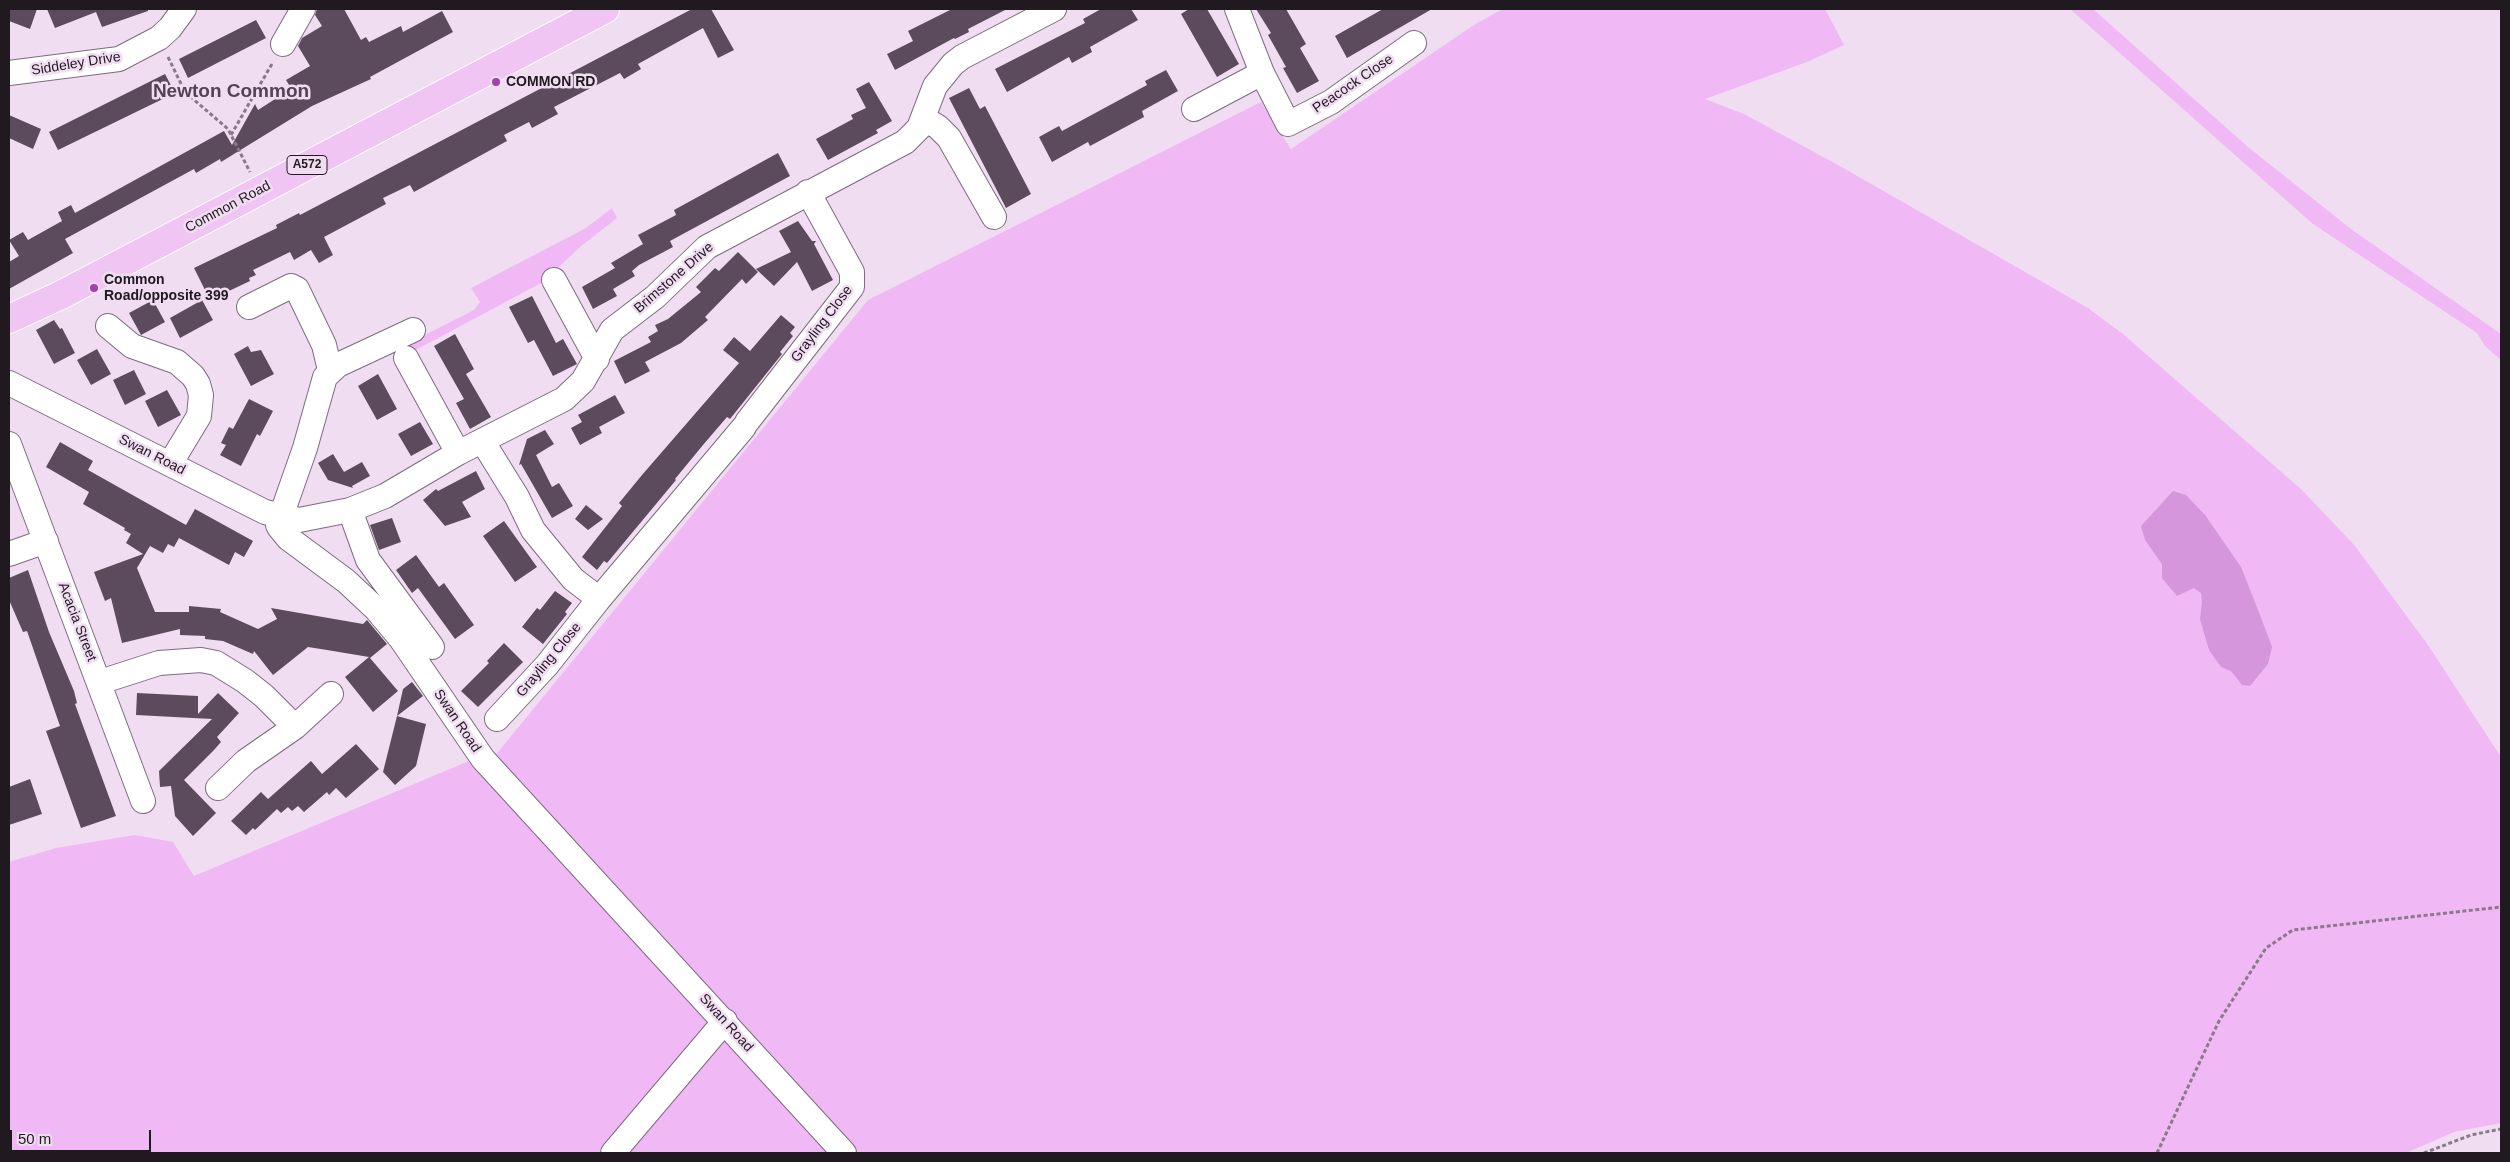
<!DOCTYPE html>
<style>
body{margin:0}
#map{position:relative;width:2510px;height:1162px;overflow:hidden;background:#f1ddf2;font-family:Helvetica,sans-serif}
canvas{display:block}
.frame{position:absolute;inset:0;border:10px solid #201920;pointer-events:none}
.scale{position:absolute;left:10px;top:1130px;width:141px;height:22px;box-sizing:border-box;border:2px solid #201920;border-top:0;padding-left:6px;font-size:15px;line-height:18px;white-space:nowrap;color:#201920;-webkit-text-stroke:4px #f1ddf2;paint-order:stroke}
</style>
<div id="map">
<canvas width="2510" height="1162"></canvas>
<div class="frame"></div>
<div class="scale">50 m</div>
</div>
<script>
const ctx = document.querySelector('canvas').getContext('2d');
ctx.lineJoin = 'round';
function fillPath(path, color) {
  ctx.fillStyle = color;
  ctx.fill(path, 'evenodd');
}
function shape(rows) {
  const path = new Path2D();
  for (const r of rows) {
    path.moveTo(r[0], r[1]);
    for (let i = 2; i < r.length; i += 2) path.lineTo(r[i], r[i + 1]);
  }
  return path;
}
function trace(path, color, width, dash) {
  ctx.strokeStyle = color;
  ctx.lineWidth = width;
  ctx.lineCap = dash ? 'butt' : 'round';
  ctx.setLineDash(dash || []);
  ctx.stroke(path);
}
function drawText(font, color, halo, rows, align = 'center') {
  ctx.font = font + ' Helvetica,sans-serif';
  ctx.lineWidth = 5;
  ctx.setLineDash([]);
  ctx.textBaseline = 'middle';
  ctx.strokeStyle = halo;
  ctx.fillStyle = color;
  for (const [text, x, y, turn = 0] of rows) {
    ctx.save();
    ctx.translate(x, y);
    ctx.rotate((+turn || 0) * Math.PI / 180);
    ctx.textAlign = isNaN(turn) ? turn : align;
    if (halo) ctx.strokeText(text, 0, 0);
    ctx.fillText(text, 0, 0);
    ctx.restore();
  }
}
fillPath(shape([
 [1503,9,1825,9,1844,45,1807,62,1705,99,1744,114,1838,165,2088,308,2123,334,2302,490,2355,546,2428,645,2501,757,2501,1123,2454,1132,2406,1153,859,1153,716,995,494,757,868,300,1261,102,1291,149,1477,23],
 [2070,9,2093,9,2248,147,2351,229,2501,334,2501,360,2485,346,2477,333,2313,224],
 [612,208,617,218,580,247,543,282,410,353,405,345,474,310,480,302,471,288,586,228],
 [469,761,706,1014,709,1022,605,1153,9,1153,9,862,56,848,135,835,173,842,194,876],
 [727,1040,827,1153,619,1153,717,1041]
]), '#f0b8f4');
fillPath(shape([
 [2173,491,2186,495,2205,515,2241,567,2260,615,2272,647,2268,664,2250,686,2242,685,2231,671,2221,667,2209,650,2200,619,2202,602,2201,593,2194,588,2177,596,2162,578,2162,564,2145,540,2141,526]
]), '#d696db');
fillPath(shape([
 [9,9,37,9,30,29,9,21],
 [47,9,148,9,148,11,102,27,96,12,55,28],
 [317,9,344,9,361,40,366,37,369,42,401,26,403,32,442,11,453,32,370,77,371,79,312,106,221,162,220,159,196,173,194,169,65,239,73,253,9,289,9,262,19,256,9,240,23,232,28,240,62,221,58,212,71,205,75,213,224,131,232,145,255,104,258,110,286,92,291,88,286,80,310,66,298,46,302,38,322,26,315,15],
 [692,9,711,9,734,50,718,58,703,28,638,64,641,69,624,79,620,73,583,92,554,107,558,114,532,128,529,122,504,135,507,141,414,192,410,185,383,198,386,204,324,237,333,255,319,263,311,250,294,260,290,252,253,270,256,275,249,278,250,281,210,300,194,268,277,228,276,225,299,213,300,215],
 [952,9,1007,9,968,29,969,32,955,39,954,38,895,70,887,54,913,41,908,31],
 [1101,9,1131,9,1138,20,1090,47,1092,52,1072,63,1069,57,1007,92,995,69,1085,23,1083,19],
 [1189,9,1207,9,1239,64,1217,77,1181,14],
 [1256,9,1286,9,1306,44,1300,48,1319,81,1297,93,1283,68,1286,67,1268,35,1271,33],
 [1383,9,1432,9,1347,58,1335,36],
 [256,20,266,38,188,78,179,59],
 [1166,70,1178,91,1142,111,1144,117,1090,146,1088,142,1052,162,1039,137,1059,126,1062,131,1147,85,1145,81],
 [165,74,175,93,58,150,49,132],
 [869,82,892,121,876,130,878,133,828,160,816,139,853,119,851,115,866,108,856,89],
 [969,88,980,109,985,106,1031,194,1006,208,949,98],
 [9,115,41,129,33,149,9,138],
 [778,153,790,176,670,241,673,247,639,265,632,271,635,276,613,289,617,296,593,309,582,287,615,268,611,263,643,244,638,235,676,215,674,210],
 [798,221,812,241,816,241,814,244,833,280,812,291,797,262,774,286,756,269,791,252,779,231],
 [738,252,758,272,746,284,742,279,705,317,708,320,681,343,645,362,650,371,625,384,614,361,651,342,648,337,658,331,655,325,668,319,701,292,696,287,715,268,719,271],
 [532,296,556,343,563,339,577,364,553,376,534,340,528,343,509,307],
 [153,300,165,322,141,335,129,313],
 [202,300,213,320,180,338,170,318],
 [781,315,795,327,790,333,793,336,780,352,782,354,730,419,727,417,703,445,675,479,676,480,607,563,604,561,597,570,582,557,622,506,619,503,642,475,739,363,723,350,734,337,750,351],
 [54,320,60,329,62,328,75,353,54,364,36,330],
 [455,334,474,369,466,374,491,417,470,429,456,403,464,399,434,346],
 [248,346,251,352,261,350,274,374,251,386,234,354],
 [97,349,111,374,91,385,77,360],
 [134,370,146,394,125,405,113,380],
 [378,374,397,409,377,420,358,386],
 [167,390,181,415,158,427,145,401],
 [615,395,625,413,599,427,602,433,580,445,571,428,582,422,578,415],
 [249,399,273,411,260,436,257,434,241,466,220,455,226,445,221,443,229,427,233,429],
 [420,422,433,444,411,456,398,434],
 [545,430,554,444,536,455,552,487,559,483,573,506,552,518,521,464,519,465,527,439],
 [60,442,93,461,88,470,186,525,195,509,253,541,244,557,235,552,229,565,179,538,174,547,168,544,163,553,150,546,137,568,155,612,189,612,189,606,221,609,220,612,258,629,277,619,271,608,363,624,367,620,387,644,370,658,398,691,373,712,345,677,369,657,327,650,308,647,273,675,254,651,253,654,223,641,205,639,205,636,180,635,180,629,122,643,111,598,105,601,94,572,143,554,126,543,131,534,124,530,125,528,83,504,89,492,46,467],
 [333,454,344,472,362,462,370,476,352,486,353,488,328,480,318,463],
 [476,471,485,489,462,502,471,517,445,526,423,500,436,489,438,491],
 [586,505,603,519,588,530,575,519],
 [392,518,401,542,379,550,370,525],
 [504,521,537,567,515,582,483,536],
 [416,555,439,587,444,583,474,625,455,639,418,588,412,593,396,570],
 [28,570,49,632,74,691,77,703,75,704,116,816,81,828,46,731,60,726,27,631,23,632,9,600,9,578],
 [555,591,572,603,565,612,567,614,543,644,522,627,537,608,540,610],
 [504,643,523,662,478,707,461,691,489,663,487,661],
 [412,682,423,696,397,716,403,689],
 [137,693,198,696,198,714,218,693,239,713,217,737,221,742,214,750,184,780,216,813,193,836,175,816,171,786,160,787,159,771,212,719,136,715],
 [397,716,426,724,416,766,395,785,383,772],
 [356,744,379,769,346,798,336,788,329,795,327,792,304,812,298,806,292,811,288,807,281,813,277,809,255,830,253,828,246,835,231,821,261,792,268,799,311,761,322,774],
 [30,779,42,814,9,825,9,787]
]), '#5b4b5c');
const minor = shape([
 [1237,9,1262,73,1288,124,1331,102,1414,43],
 [283,44,303,9],
 [9,73,119,59,159,38,170,28,184,9],
 [1194,109,1262,73],
 [923,118,938,127,949,138,994,217],
 [554,280,597,359],
 [249,307,291,286,297,289,324,345,330,370],
 [108,326,132,346,177,362,193,376,198,384,201,395,199,416,170,464],
 [413,330,338,365,325,377,305,448,278,525,279,527,288,538,346,581,376,609,401,639,483,759,844,1153],
 [406,358,458,453],
 [9,383,265,512,299,520,350,510,385,496,458,453,564,399,583,381,612,330,655,297,707,247,905,142,919,128,935,86,953,64,962,57,1054,9],
 [747,422,852,287,852,272,808,192],
 [483,442,517,497,533,530,573,579,599,599],
 [9,444,143,801],
 [350,510,368,560,432,647],
 [9,554,46,541],
 [100,682,159,663,201,660,216,663,245,681,264,696,295,727],
 [497,719,547,665,599,599,744,427],
 [218,788,246,761,295,727,331,694],
 [613,1153,725,1021]
]);
const major = shape([
 [9,319,61,295,605,9]
]);
trace(minor, '#7d6c7f', 26);
trace(major, '#fff', 30);
trace(shape([
 [168,57,185,92,228,129,250,172],
 [231,135,273,62],
 [2157,1153,2219,1021,2266,948,2293,930,2501,907],
 [2424,1153,2471,1135,2501,1129]
]), '#887a88', 3, [4, 2.5]);
trace(minor, '#fff', 24);
trace(major, '#f0c5f4', 28);
for (const [x, y, r, color] of [
 [496,82,5,"#a242ab"],
 [94,288,5,"#a242ab"]
]) {
  const dot = new Path2D();
  dot.arc(x, y, r, 0, 2 * Math.PI);
  ctx.fillStyle = color;
  ctx.fill(dot);
  trace(dot, '#f1ddf2', 2);
}
for (const [x, y, w] of [
 [307,165,40]
]) {
  const box = new Path2D();
  box.roundRect(x - w / 2, y - 9.5, w, 19, 4);
  ctx.fillStyle = '#f1ddf2';
  ctx.fill(box);
  trace(box, '#201920', 1);
}
drawText('bold 12px', '#201920', null, [
 ["A572",307,165]
]);
drawText('14px', '#201920', '#f1ddf2', [
 ["Siddeley Drive",76,64,-9],
 ["Peacock Close",1353,84,-34],
 ["Common Road",228,207,-28],
 ["Brimstone Drive",674,278,-41],
 ["Grayling Close",822,324,-53],
 ["Swan Road",152,455,27],
 ["Acacia Street",77,622,69],
 ["Grayling Close",549,660,-50],
 ["Swan Road",457,721,56],
 ["Swan Road",726,1023,48]
]);
drawText('bold 14px', '#201920', '#f1ddf2', [
 ["COMMON RD",506,82],
 ["Common",104,280],
 ["Road/opposite 399",104,296]
], 'left');
drawText('bold 19px', '#534354', '#f1ddf2', [
 ["Newton Common",231,92]
]);
</script>
